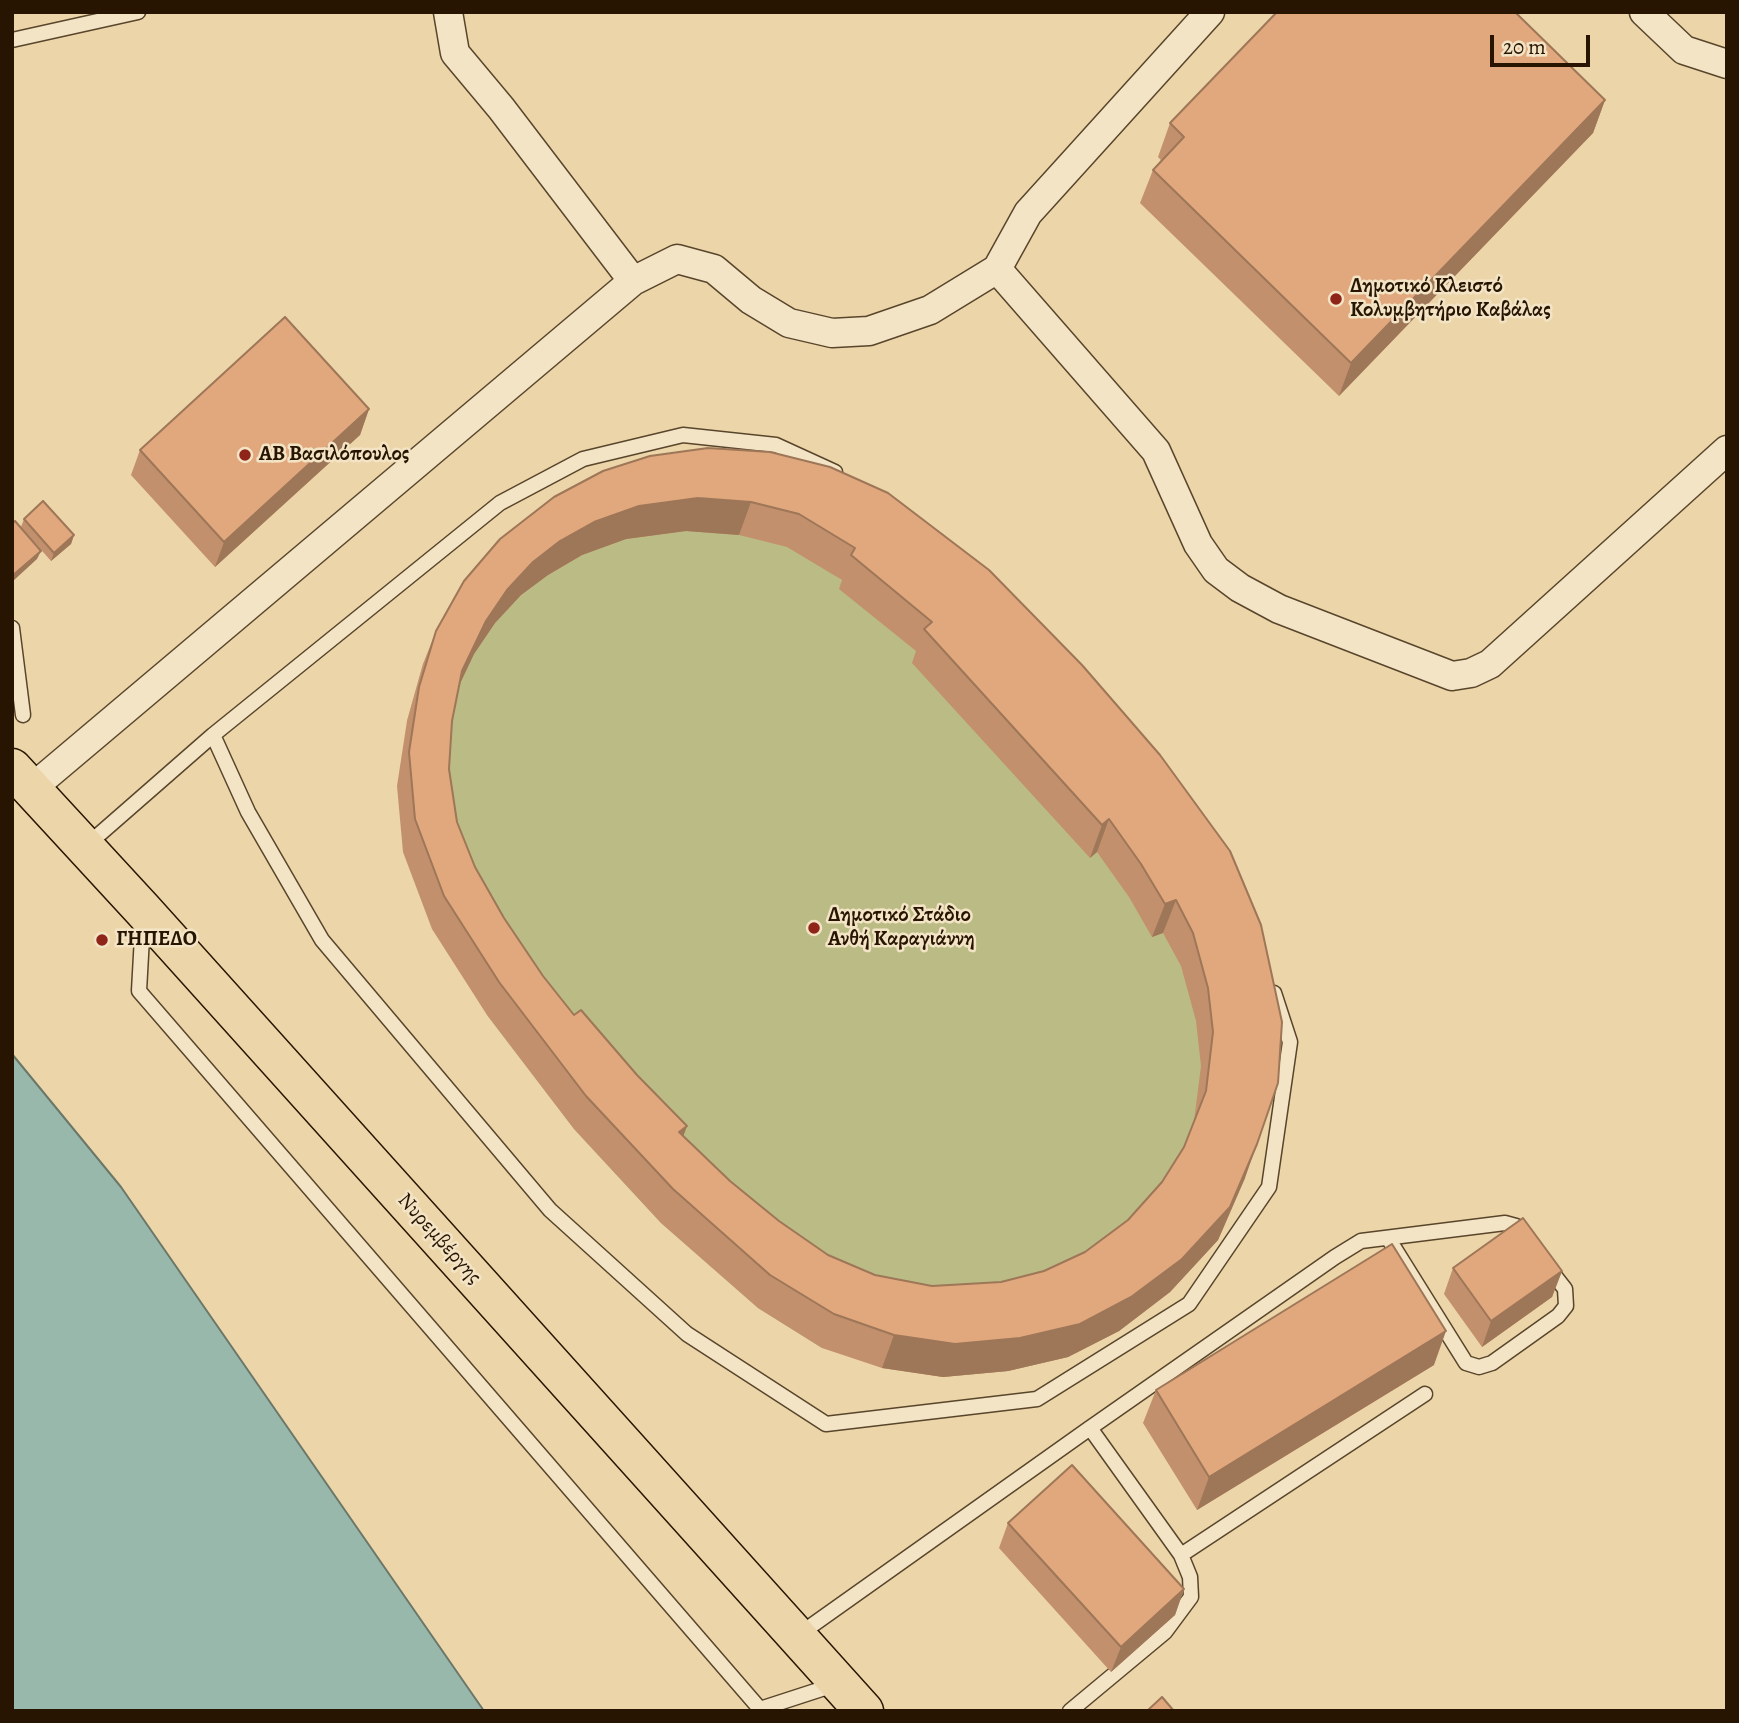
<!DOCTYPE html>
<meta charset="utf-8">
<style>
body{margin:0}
#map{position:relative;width:1739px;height:1723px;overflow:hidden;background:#ecd5a8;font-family:Alegreya,serif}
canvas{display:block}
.frame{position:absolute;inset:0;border:14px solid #271501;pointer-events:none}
.scale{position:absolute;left:1490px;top:35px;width:100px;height:32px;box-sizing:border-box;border:4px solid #271501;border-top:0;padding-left:9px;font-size:21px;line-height:24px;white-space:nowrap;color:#271501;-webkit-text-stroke:5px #f3e4c6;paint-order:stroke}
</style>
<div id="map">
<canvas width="1739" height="1723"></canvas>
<div class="frame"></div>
<div class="scale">20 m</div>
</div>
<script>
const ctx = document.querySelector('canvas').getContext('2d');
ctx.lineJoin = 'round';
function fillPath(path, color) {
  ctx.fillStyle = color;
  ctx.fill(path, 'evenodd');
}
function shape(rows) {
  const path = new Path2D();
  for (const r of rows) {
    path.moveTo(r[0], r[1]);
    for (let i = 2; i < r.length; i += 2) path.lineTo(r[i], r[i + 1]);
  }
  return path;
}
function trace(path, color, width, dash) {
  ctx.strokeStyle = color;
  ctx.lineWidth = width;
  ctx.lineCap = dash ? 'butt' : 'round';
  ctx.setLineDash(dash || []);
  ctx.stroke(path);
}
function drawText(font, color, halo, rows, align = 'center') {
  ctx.font = font + ' Alegreya,serif';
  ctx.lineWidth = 5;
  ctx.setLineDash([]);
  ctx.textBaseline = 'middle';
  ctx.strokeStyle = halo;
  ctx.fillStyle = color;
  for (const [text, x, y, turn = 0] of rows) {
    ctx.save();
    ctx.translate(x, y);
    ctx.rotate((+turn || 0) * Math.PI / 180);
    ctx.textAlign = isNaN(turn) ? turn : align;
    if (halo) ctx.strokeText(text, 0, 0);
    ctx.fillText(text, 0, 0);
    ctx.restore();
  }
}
fillPath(shape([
 [696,481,1148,788,1245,1178,1218,1240,1170,1292,1119,1331,1068,1357,1008,1371,943,1377,822,1348,758,1308,661,1223,574,1129,487,1015,407,721,423,664,452,614]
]), '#bbbc85');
const water = shape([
 [12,1054,121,1187,484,1711,12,1711,12,1054]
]);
fillPath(water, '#99b8ac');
trace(water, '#6b7768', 2);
const lane = shape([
 [12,40,138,12],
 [12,628,23,715],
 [213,735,248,812,322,940,550,1210,687,1334,826,1424,1037,1399,1189,1304,1269,1187,1290,1042,1274,993],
 [86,846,213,735,500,503,583,459,683,435,776,445,835,472],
 [143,919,139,991,760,1709,837,1684],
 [1388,1238,1466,1363,1479,1367,1492,1363,1558,1316,1566,1306,1565,1289,1547,1266],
 [1090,1428,1335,1257,1361,1241,1505,1223,1516,1226,1524,1236],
 [1181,1555,1425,1394],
 [797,1636,1090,1428,1181,1555,1190,1577,1191,1597,1165,1632,1070,1711]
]);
const street = shape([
 [448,12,455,53,501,108,633,281],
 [1210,12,1028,213,997,269,1156,451,1198,544,1216,570,1240,588,1279,609,1452,676,1471,673,1490,664,1727,450],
 [1644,12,1684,50,1727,64],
 [31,789,633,281,677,259,714,269,751,300,789,323,832,333,869,331,930,310,997,269]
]);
const primary = shape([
 [12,768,143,910,864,1711]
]);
trace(lane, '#58452b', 17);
trace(street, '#58452b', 31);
trace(primary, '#271501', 41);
trace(lane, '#f3e4c6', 14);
trace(street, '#f3e4c6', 28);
trace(primary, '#ecd5a8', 38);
fillPath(shape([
 [1605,100,1593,133,1339,396,1140,203,1153,170,1161,160,1158,157,1170,123],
 [369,409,360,435,215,567,131,475,140,450],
 [770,452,1230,851,1245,1178,1218,1240,1170,1292,1119,1331,1068,1357,1008,1371,943,1377,882,1368,822,1348,758,1308,661,1223,574,1129,487,1015,432,929,403,852,397,786,407,721,423,664,436,631],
 [686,531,739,535,787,547,842,580,839,589,916,651,912,663,1090,858,1097,852,1129,897,1152,937,1163,933,1181,966,1196,1021,1201,1066,1194,1121,1184,1147,1162,1182,1128,1220,1085,1252,1044,1271,1001,1282,932,1286,875,1275,828,1255,779,1221,730,1181,683,1136,687,1126,637,1075,574,1015,543,976,504,918,475,867,457,822,449,769,452,721,459,685,474,654,495,623,521,595,548,575,582,555,626,539],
 [24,519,74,535,71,544,51,561,21,527],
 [1453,1268,1562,1271,1552,1297,1482,1347,1444,1294],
 [1434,1365,1197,1510,1143,1423,1156,1390],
 [1008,1523,1184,1589,1175,1615,1111,1672,999,1548]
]), '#c2906c');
fillPath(shape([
 [1605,100,1593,133,1339,396,1351,363],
 [369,409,360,435,215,567,224,542],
 [698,498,751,502,739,535,686,531,626,539,582,555,548,575,521,595,495,623,474,654,450,705,462,671,486,621,507,590,533,562,560,541,594,522,639,506],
 [74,535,71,544,51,561,54,553],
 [41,551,37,559,12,582,12,576],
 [1109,819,1097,852,1090,858,1102,825],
 [1176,900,1163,933,1152,937,1165,904],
 [687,1126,675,1159,679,1132],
 [1257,1144,1245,1178,1218,1240,1170,1292,1119,1331,1068,1357,1008,1371,943,1377,882,1368,894,1335,955,1344],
 [1562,1271,1552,1297,1482,1347,1491,1321],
 [1446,1331,1434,1365,1197,1510,1209,1477],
 [1184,1589,1175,1615,1111,1672,1121,1647]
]), '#9e7658');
const building = shape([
 [1277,12,1515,12,1605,100,1351,363,1153,170,1184,137,1170,123,1277,12],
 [285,317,369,409,224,542,140,450,285,317],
 [708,448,770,452,830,467,888,493,989,570,1082,665,1160,755,1230,851,1261,925,1282,1022,1278,1083,1257,1144,1230,1207,1182,1259,1131,1297,1080,1324,1020,1338,955,1344,894,1335,834,1314,770,1275,673,1189,586,1096,499,982,444,896,415,819,409,752,419,687,436,631,464,581,500,539,554,497,603,471,650,456,708,448],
 [698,498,751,502,799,514,855,548,851,555,932,622,924,629,1102,825,1109,819,1141,864,1165,904,1176,900,1193,933,1208,988,1213,1032,1206,1091,1184,1147,1162,1182,1128,1220,1085,1252,1044,1271,1001,1282,932,1286,875,1275,828,1255,779,1221,730,1181,679,1132,687,1126,637,1075,581,1010,574,1015,543,976,504,918,475,867,457,822,449,769,452,721,462,671,486,621,507,590,533,562,560,541,594,522,639,506,698,498],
 [43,501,74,535,54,553,24,519,43,501],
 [15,521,41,551,12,576,12,523,15,521],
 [1523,1218,1562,1271,1491,1321,1453,1268,1523,1218],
 [1392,1244,1446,1331,1209,1477,1156,1390,1392,1244],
 [1072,1465,1184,1589,1121,1647,1008,1523,1072,1465],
 [1162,1697,1174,1711,1147,1711,1162,1697]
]);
fillPath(building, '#e1a87d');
trace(building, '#9e7658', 2);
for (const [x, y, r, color] of [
 [1336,299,7,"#8f2418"],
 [245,455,7,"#8f2418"],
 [814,928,7,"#8f2418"],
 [102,940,7,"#8f2418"]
]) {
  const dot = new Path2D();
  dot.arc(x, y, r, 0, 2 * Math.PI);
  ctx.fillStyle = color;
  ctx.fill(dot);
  trace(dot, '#f3e4c6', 2.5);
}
drawText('bold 21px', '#271501', '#f3e4c6', [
 ["Δημοτικό Κλειστό",1350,287],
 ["Κολυμβητήριο Καβάλας",1350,311],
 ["ΑΒ Βασιλόπουλος",259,455],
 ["Δημοτικό Στάδιο",828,916],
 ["Ανθή Καραγιάννη",828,940],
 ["ΓΗΠΕΔΟ",116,940]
], 'left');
drawText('21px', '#271501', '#f3e4c6', [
 ["Νυρεμβέργης",439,1239,48]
]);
</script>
